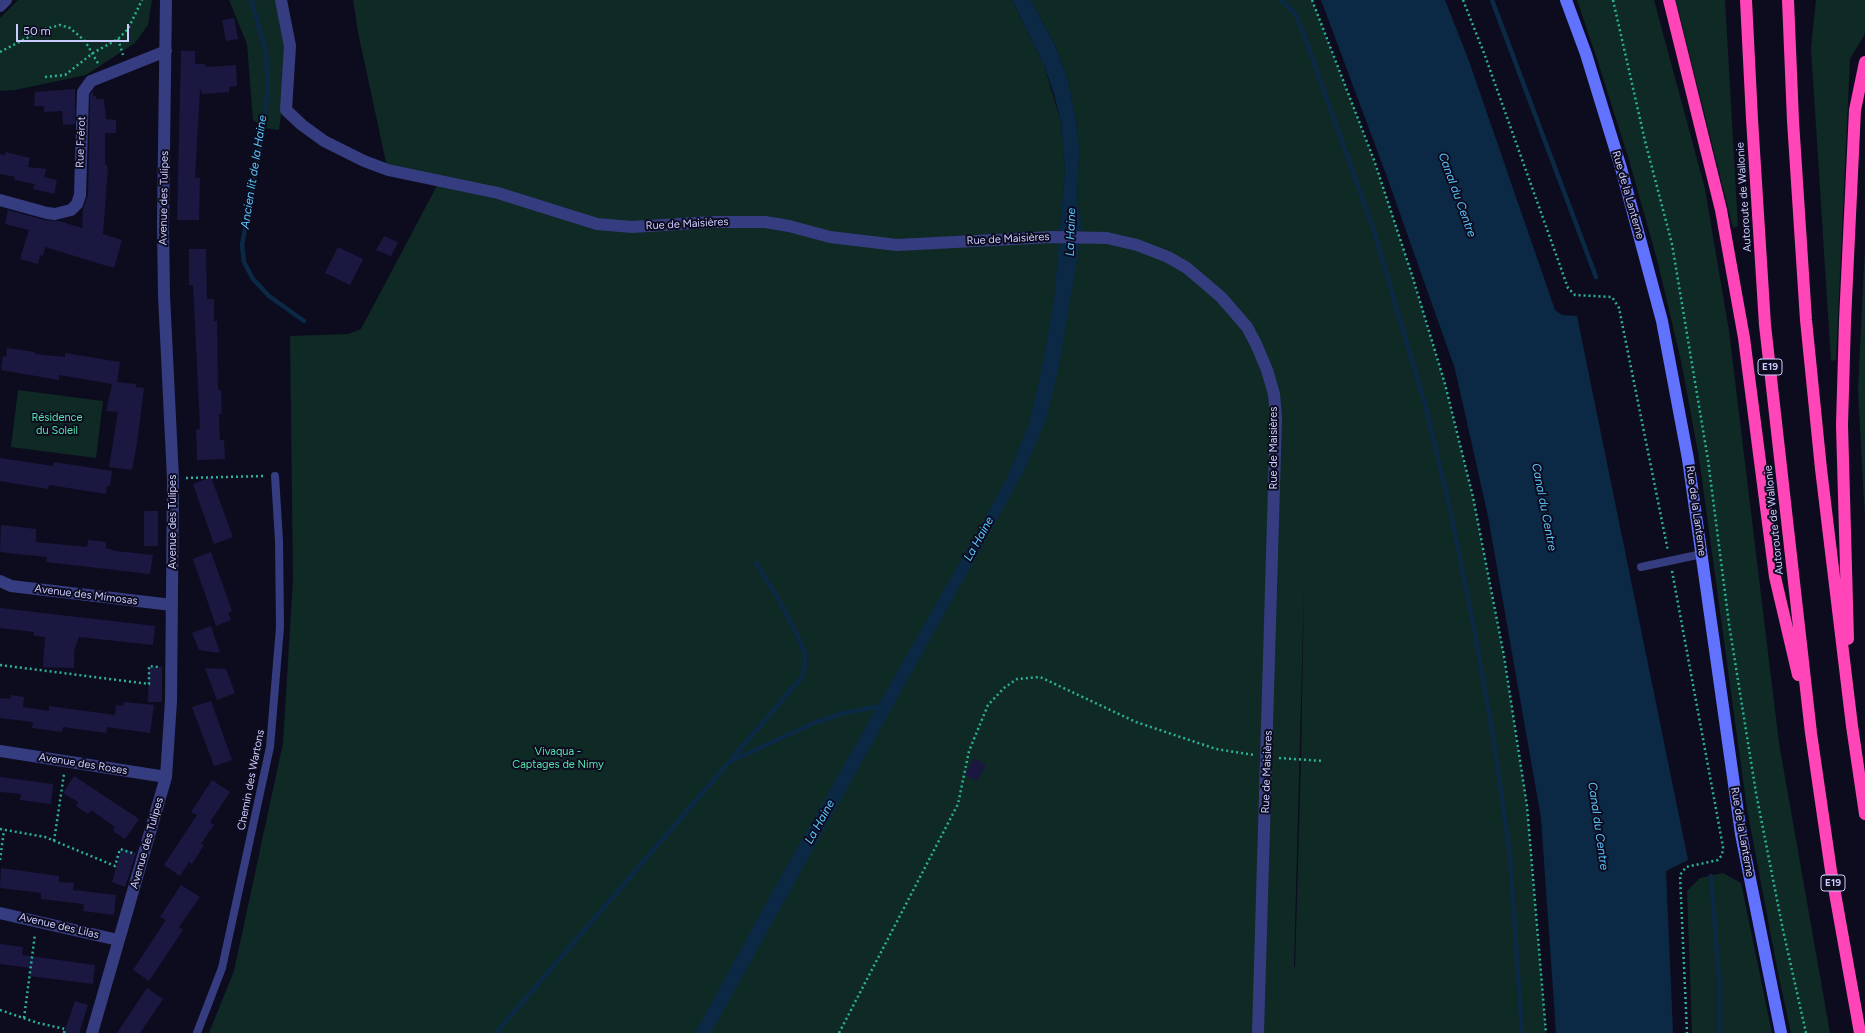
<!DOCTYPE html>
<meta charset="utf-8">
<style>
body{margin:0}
#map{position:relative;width:1865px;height:1033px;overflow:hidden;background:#0d0c1f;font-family:Figtree,sans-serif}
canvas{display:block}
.scale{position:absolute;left:16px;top:24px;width:113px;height:18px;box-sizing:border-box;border:2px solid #cacbff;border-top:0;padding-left:5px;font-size:12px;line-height:14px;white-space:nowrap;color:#cacbff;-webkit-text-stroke:3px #0d0c1f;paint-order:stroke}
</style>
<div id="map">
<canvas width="1865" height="1033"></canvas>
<div class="scale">50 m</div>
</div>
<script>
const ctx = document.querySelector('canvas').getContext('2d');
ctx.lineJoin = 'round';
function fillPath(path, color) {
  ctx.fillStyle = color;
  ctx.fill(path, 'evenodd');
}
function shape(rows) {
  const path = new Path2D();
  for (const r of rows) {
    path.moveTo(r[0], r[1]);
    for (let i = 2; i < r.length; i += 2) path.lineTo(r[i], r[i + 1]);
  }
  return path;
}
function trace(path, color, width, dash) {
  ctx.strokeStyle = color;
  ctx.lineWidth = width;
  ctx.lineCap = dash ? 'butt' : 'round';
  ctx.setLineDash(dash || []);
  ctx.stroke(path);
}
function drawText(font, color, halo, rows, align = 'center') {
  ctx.font = font + ' Figtree,sans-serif';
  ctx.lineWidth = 4;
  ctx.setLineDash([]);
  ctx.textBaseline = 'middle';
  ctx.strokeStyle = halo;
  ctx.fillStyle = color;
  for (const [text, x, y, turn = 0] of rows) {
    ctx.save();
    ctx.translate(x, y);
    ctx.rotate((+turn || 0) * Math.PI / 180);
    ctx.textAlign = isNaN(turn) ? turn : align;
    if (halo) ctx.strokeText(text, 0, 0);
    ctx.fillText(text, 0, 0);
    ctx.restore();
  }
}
fillPath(shape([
 [18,0,152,0,148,25,135,43,86,75,15,90,0,91,0,18],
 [229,0,281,0,290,46,279,130,265,128,253,120,247,44],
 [353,0,1012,0,1044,65,1061,122,1065,170,1060,236,1081,217,1077,203,1079,148,1076,120,1068,80,1055,45,1031,0,1312,0,1374,160,1412,275,1445,384,1473,497,1504,656,1527,806,1546,1033,209,1033,234,971,283,743,293,580,290,336,348,334,361,329,440,180,387,167,358,32],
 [1304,588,1301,760,1295,967,1294,967],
 [1577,0,1654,0,1705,189,1729,331,1779,743,1830,1033,1791,1033,1778,973,1747,809,1699,458,1681,361,1658,263,1629,160,1597,59],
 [1676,0,1725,0,1738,226,1733,228],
 [1816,0,1865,0,1865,34,1850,59,1836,360,1831,361,1811,48],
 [1865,246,1865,519,1858,390],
 [18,390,103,401,96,458,11,447],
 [1723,873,1741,883,1772,1033,1692,1033,1687,891,1700,878]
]), '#0f2925');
fillPath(shape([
 [1012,0,1031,0,1055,45,1068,80,1076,120,1079,148,1077,203,1081,217,1081,237,1058,371,1046,420,1025,469,711,1033,695,1033,771,894,1005,482,1029,425,1042,367,1054,301,1065,170,1061,122,1054,94,1044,65],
 [1321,0,1445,0,1469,61,1555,310,1562,315,1577,316,1688,860,1666,871,1673,1033,1556,1033,1541,818,1488,516,1455,369,1386,174]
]), '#0b2944');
trace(shape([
 [251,0,266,52,268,86,263,133,242,245,244,262,253,279,269,296,304,321],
 [1281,0,1295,13,1304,35,1374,231,1426,408,1448,500,1472,617,1494,742,1510,857,1522,1033],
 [1492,0,1596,277],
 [731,761,814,723,844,713,883,706],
 [1711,876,1719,979,1719,1033],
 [496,1033,802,677,805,666,805,654,797,635,778,598,756,563]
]), '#0b2944', 4.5);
fillPath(shape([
 [234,18,238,39,226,41,222,20],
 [181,51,195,51,195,64,204,64,207,67,236,65,237,86,229,87,229,92,202,94,200,89,195,178,200,178,199,220,177,220],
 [75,89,75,124,63,125,62,111,44,112,44,106,34,106,35,92],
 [93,91,93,96,96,96,96,99,104,99,106,119,116,120,116,133,105,133,105,164,108,167,103,234,122,240,114,268,45,247,43,256,40,255,38,264,20,259,29,230,5,224,8,210,45,220,59,221,82,228,83,209,88,195,90,95],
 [6,152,30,158,28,167,46,169,44,177,57,180,54,194,33,189,35,184,14,180,15,177,0,174,0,154,5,155],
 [384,236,398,242,391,256,376,250],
 [338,247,363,259,350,285,325,273],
 [189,249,206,249,207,299,214,299,214,321,217,321,218,390,221,390,222,414,219,414,220,440,224,440,225,459,197,460,196,430,200,429,193,285,189,285],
 [7,348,35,352,35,354,65,357,65,353,120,362,117,382,136,384,136,387,144,388,137,443,132,470,109,467,118,412,106,411,112,384,59,375,59,380,1,370,3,356,6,357],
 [0,458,53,466,54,462,112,471,110,486,107,486,106,494,49,485,48,489,0,481],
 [211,477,233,537,214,544,193,484],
 [144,511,158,511,158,546,144,546],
 [1,525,36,529,36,542,87,547,88,540,106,542,106,548,116,551,153,555,150,574,46,562,47,557,0,552],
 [211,552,232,611,228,613,231,620,216,626,193,559],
 [0,608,155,626,153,645,79,637,74,651,74,668,43,667,45,637,34,636,34,632,0,628],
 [211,626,220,653,199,650,192,633],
 [149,667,162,667,162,702,148,702],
 [205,668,226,669,235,693,217,700],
 [11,695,24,697,23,707,49,711,49,706,115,715,116,705,123,706,124,702,154,705,150,733,107,727,106,733,63,727,62,732,32,728,33,722,0,718,0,698,10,699],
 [211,701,232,760,214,766,192,707],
 [974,758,986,765,977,781,965,775],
 [74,776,139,819,125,839,113,831,115,827,91,810,88,814,76,806,78,802,63,793],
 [0,777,53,784,51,804,20,800,21,794,0,792],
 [212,780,230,792,210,822,214,825,201,844,204,845,192,864,189,862,180,876,164,865,197,815,191,812],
 [122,848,136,853,125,887,112,882],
 [1,868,59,876,59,882,74,883,73,890,116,895,114,915,83,911,84,904,41,899,41,893,0,888],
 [181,885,200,897,179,927,183,930,149,981,133,970,166,920,160,917],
 [0,944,23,947,22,955,95,965,93,984,30,976,31,968,0,964],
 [147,988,163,999,140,1033,117,1033],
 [75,1001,88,1005,79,1033,64,1033]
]), '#1a1741');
trace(shape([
 [1312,0,1374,160,1412,275,1445,384,1473,497,1504,656,1527,806,1546,1033],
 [1463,0,1484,53,1568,288,1575,295,1612,297,1619,308,1668,551],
 [1613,0,1645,141,1672,244,1708,460,1729,624,1756,793,1783,930,1806,1033],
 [118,39,123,55],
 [0,52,42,30,60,25,70,28,85,41,99,65],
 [45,77,65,75,93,53,118,39,128,29,142,0],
 [186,478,265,476],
 [1672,571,1723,847,1722,855,1718,860,1686,867,1680,875,1687,1033],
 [0,665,149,684,149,666,159,667],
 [1279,758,1323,761],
 [0,829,45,837,115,866,120,849,132,853],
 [54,841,64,774],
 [0,860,4,830],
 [0,1010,38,1023,65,1029,64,1033],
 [24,1018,35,934],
 [839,1033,958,804,969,751,988,705,1004,688,1017,679,1040,677,1136,722,1216,749,1254,755]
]), '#2ab398', 2.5, [2, 3]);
trace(shape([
 [1641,567,1702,554],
 [197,1033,222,968,270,747,280,627,279,541,275,476]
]), '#353d80', 8);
trace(shape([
 [281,0,290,46,286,110,302,125,324,141,364,161,388,170,498,193,597,224,632,227,711,222,765,222,789,226,830,237,897,245,1052,237,1107,238,1137,245,1168,257,1187,268,1221,297,1247,327,1256,344,1267,370,1274,394,1276,418,1258,1033],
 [0,6,6,0],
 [0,200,47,213,55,214,71,210,77,204,80,195,83,92,91,81,166,51],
 [0,581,11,586,172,605],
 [0,751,166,777],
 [0,913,118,940],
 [92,1033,166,777,171,701,173,479,164,295,163,224,166,0]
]), '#353d80', 12);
trace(shape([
 [1566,0,1586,54,1621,168,1662,321,1688,459,1741,834,1781,1033]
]), '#6172ff', 12);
trace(shape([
 [1669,0,1721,210,1744,338,1775,577,1798,675],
 [1746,0,1752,119,1765,325,1811,733,1831,871,1860,1033],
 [1788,0,1793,121,1806,320,1821,469,1852,726,1865,814],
 [1848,639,1842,425,1845,321,1855,110,1865,62]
]), '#ff45b7', 12);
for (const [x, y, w] of [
 [1770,367,24],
 [1833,883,24]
]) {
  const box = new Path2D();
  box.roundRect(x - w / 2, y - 8, w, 16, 3);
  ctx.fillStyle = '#0d0c1f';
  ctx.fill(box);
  trace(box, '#cacbff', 1);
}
drawText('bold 10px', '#cacbff', null, [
 ["E19",1770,367],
 ["E19",1833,883]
]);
drawText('11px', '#cacbff', '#0d0c1f', [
 ["Rue Frérot",81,142,-88],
 ["Rue de la Lanterne",1628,195,74],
 ["Autoroute de Wallonie",1744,197,-94],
 ["Avenue des Tulipes",164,198,-89],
 ["Rue de Maisières",687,224,-3],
 ["Rue de Maisières",1008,239,-3],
 ["Rue de Maisières",1274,448,-90],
 ["Rue de la Lanterne",1696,511,82],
 ["Autoroute de Wallonie",1774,520,-96],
 ["Avenue des Tulipes",173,522,-90],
 ["Avenue des Mimosas",86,595,7],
 ["Avenue des Roses",83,764,9],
 ["Rue de Maisières",1267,772,-88],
 ["Chemin des Wartons",251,780,-79],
 ["Rue de la Lanterne",1742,832,80],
 ["Avenue des Tulipes",147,843,-74],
 ["Avenue des Lilas",59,926,13]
]);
drawText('11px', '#54e1ab', '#0d0c1f', [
 ["Résidence",57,418],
 ["du Soleil",57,431],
 ["Vivaqua -",558,752],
 ["Captages de Nimy",558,765]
]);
drawText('italic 12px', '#58c8ff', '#0d0c1f', [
 ["Ancien lit de la Haine",254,172,-81],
 ["Canal du Centre",1457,195,70],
 ["La Haine",1071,232,-88],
 ["Canal du Centre",1544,507,79],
 ["La Haine",979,539,-61],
 ["La Haine",820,822,-61],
 ["Canal du Centre",1598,826,82]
]);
</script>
